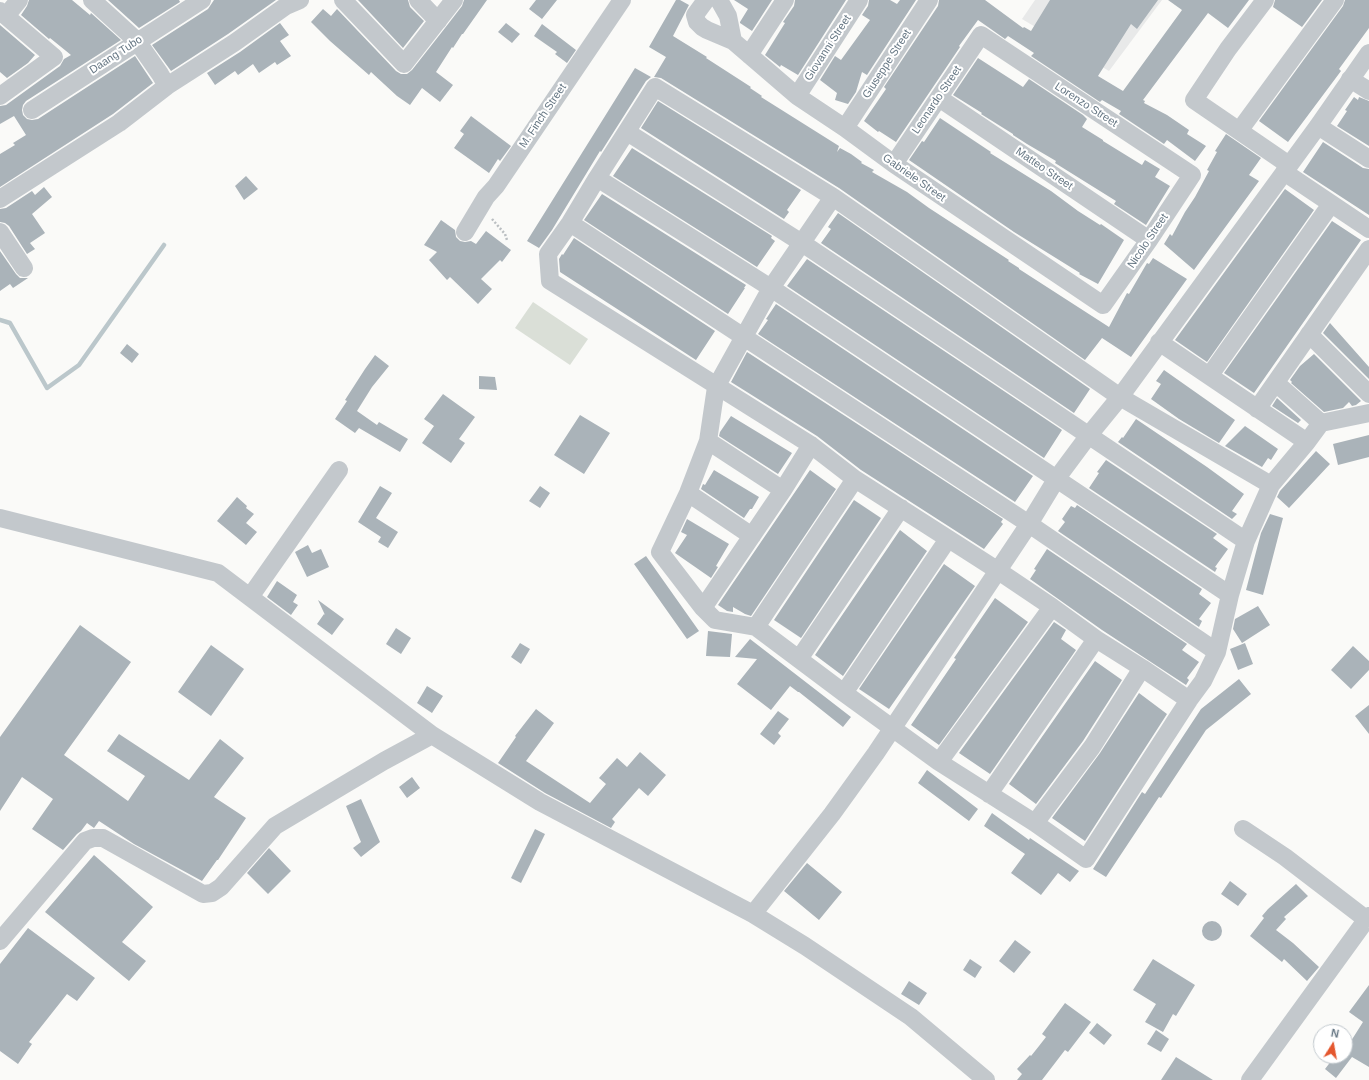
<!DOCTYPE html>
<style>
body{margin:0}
#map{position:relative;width:1369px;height:1080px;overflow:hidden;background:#fafaf8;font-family:Helvetica,sans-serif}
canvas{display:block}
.north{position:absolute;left:1313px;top:1024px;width:40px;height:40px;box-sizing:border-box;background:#fff;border:1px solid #c1c8cd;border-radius:50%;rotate:11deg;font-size:11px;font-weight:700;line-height:16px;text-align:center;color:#657683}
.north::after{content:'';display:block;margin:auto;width:14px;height:18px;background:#e4572e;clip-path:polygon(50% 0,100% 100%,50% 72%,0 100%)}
</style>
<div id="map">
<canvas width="1369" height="1080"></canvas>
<div class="north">N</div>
</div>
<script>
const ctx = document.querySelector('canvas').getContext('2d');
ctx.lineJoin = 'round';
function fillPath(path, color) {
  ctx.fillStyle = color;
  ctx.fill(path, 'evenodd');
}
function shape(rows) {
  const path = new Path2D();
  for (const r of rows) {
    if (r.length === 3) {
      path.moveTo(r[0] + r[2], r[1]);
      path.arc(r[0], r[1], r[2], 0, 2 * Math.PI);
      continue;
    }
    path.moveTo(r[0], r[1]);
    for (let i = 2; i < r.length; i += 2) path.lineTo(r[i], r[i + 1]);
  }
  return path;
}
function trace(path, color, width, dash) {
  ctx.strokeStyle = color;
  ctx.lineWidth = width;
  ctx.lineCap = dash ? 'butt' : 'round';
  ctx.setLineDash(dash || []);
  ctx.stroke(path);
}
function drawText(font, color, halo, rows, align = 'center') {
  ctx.font = font + ' Helvetica,sans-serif';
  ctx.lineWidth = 4;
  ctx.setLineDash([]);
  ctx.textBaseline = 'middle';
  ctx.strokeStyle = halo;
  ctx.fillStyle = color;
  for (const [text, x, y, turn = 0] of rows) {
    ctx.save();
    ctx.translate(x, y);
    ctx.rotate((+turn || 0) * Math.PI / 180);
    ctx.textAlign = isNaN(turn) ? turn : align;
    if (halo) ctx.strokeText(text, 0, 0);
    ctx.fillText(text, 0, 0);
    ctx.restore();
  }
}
fillPath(shape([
 [1035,0,1162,0,1109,71,1022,19]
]), '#e8e9e9');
fillPath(shape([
 [533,302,588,339,570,365,515,328]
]), '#dadfd7');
trace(shape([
 [0,320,10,323,47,388,79,365,164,245]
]), '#bbc7cb', 4.5);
fillPath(shape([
 [29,0,72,0,90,15,91,13,121,40,26,101,23,105,22,110,23,115,27,119,32,120,38,119,135,56,153,83,113,114,0,187,0,154,15,145,13,143,26,135,14,116,0,124,0,106,6,105,60,66,64,59,71,55,50,38,49,39,21,15,27,6],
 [108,0,179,0,180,2,139,28],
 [214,0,276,0,228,34,171,71,152,45,208,9],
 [358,0,408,0,410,7,424,21,403,48],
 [464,0,487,0,463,34,462,34,453,48,452,47,436,72,453,85,440,102,422,88,410,105,397,96,371,72,369,75,330,41,311,22,323,9,331,16,337,9,396,71,401,74,407,74,412,70,445,28,462,6],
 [536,0,557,0,542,19,529,9],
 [676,0,680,0,689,5,673,36,707,57,706,58,751,87,750,88,762,96,761,97,839,146,837,152,840,148,851,154,862,162,861,163,874,170,872,172,907,192,929,208,1009,260,1008,261,1019,268,1019,269,1109,327,1127,293,1129,294,1147,263,1149,264,1153,258,1187,279,1131,357,1102,338,1085,360,839,188,661,78,654,77,666,57,649,47],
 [734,0,772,0,752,31,740,23,740,22,748,9],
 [795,0,846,0,798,75,781,65,780,67,765,55,785,23,783,22,794,6],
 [869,0,890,0,897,4,900,0,916,0,867,75,862,72,856,92,848,104,835,100,837,93,820,80,835,56,841,60,870,20,862,15,868,6],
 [939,0,985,0,1023,28,1024,27,1031,31,1050,0,1158,0,1137,29,1131,24,1098,76,1123,91,1182,10,1168,0,1249,0,1228,28,1208,13,1143,100,1145,101,1144,103,1167,115,1189,130,1187,134,1206,146,1195,161,1167,140,1164,144,1119,114,1121,111,1102,100,1100,102,1031,56,1034,53,1008,36,1005,39,978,20,959,46,960,47,896,142,879,131,878,132,864,121,886,89,884,87,938,6],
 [1275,0,1322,0,1302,27,1273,7],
 [1345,0,1369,0,1369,28,1339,69,1341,71,1288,142,1259,121,1343,6],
 [280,23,289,35,280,41,291,56,277,65,275,62,259,73,253,64,238,75,235,71,215,85,207,73,240,52],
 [506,23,520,34,512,43,498,32],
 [542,24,576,50,567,63,555,54,557,52,534,36],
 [0,25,35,55,28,63,7,78,0,72],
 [978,58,1023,87,1029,79,1083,115,1087,119,1082,127,1103,140,1103,141,1142,165,1145,160,1160,169,1155,177,1170,186,1146,225,1114,204,1116,201,1055,163,1056,161,1027,144,1013,135,1013,134,981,114,982,113,953,95],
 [635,68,651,77,646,81,601,152,600,151,552,230,539,248,527,241],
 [1354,97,1358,100,1359,97,1369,101,1369,146,1337,126,1347,111,1345,110],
 [658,101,801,190,787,210,789,212,784,219,641,128],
 [471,116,511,146,500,161,498,159,489,173,454,148,464,134,460,131],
 [940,118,991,152,990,153,1051,191,1078,211,1100,225,1101,224,1124,240,1098,284,1079,274,1080,273,1014,232,909,160,922,141,924,142],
 [1226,134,1261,158,1249,175,1259,181,1194,270,1164,244,1170,234,1172,236,1185,212,1195,197,1209,171,1207,170,1217,152,1215,151],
 [1323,142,1363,168,1369,169,1369,215,1303,172],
 [632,148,772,236,771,238,775,241,757,267,613,176],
 [246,176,258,189,244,200,235,186],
 [44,187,52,197,32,214,45,233,30,243,35,249,27,254,9,226,5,223,0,222,0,209,6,208,32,191,35,195],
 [1285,189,1314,210,1207,362,1175,340],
 [602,194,746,285,744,288,745,288,728,314,584,220],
 [838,213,1090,389,1074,413,821,243,831,229,828,227],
 [441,220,455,230,456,237,460,241,465,242,471,241,476,244,486,231,511,250,502,262,500,260,481,279,492,289,478,304,450,277,447,280,429,260,437,252,424,245],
 [1332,221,1361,240,1254,393,1224,373],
 [574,238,715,331,696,360,560,272,559,259,562,254,563,255],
 [0,251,16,274,20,278,28,278,13,288,10,284,0,291],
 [807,259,1062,430,1044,458,787,286],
 [776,304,1033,476,1015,502,758,334,768,320,766,319],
 [1330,323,1369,367,1369,379,1323,333],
 [127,344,139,354,132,363,120,353],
 [747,352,1003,519,1001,522,1003,524,984,549,861,470,817,436,731,382],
 [1314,354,1361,401,1356,405,1352,406,1349,402,1343,408,1324,412,1291,383,1292,382,1290,380,1300,366],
 [375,355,389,366,372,387,357,411,377,425,379,422,408,439,400,452,359,428,355,433,335,419,347,401,345,400,365,369],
 [1164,370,1235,420,1219,443,1179,419,1151,399,1161,384,1156,381],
 [479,376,495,377,497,390,479,389],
 [443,394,475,417,459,439,465,443,451,463,422,443,434,426,424,419],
 [1277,398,1301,420,1298,423,1272,406],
 [580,415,610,433,584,474,554,455],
 [731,416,792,453,778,474,719,436,720,432],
 [1136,419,1207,467,1244,494,1232,511,1237,514,1232,519,1118,442,1122,437,1123,438],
 [1245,426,1278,449,1271,460,1268,458,1262,467,1225,446],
 [1369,435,1369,457,1338,465,1333,444],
 [1316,451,1330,464,1289,508,1277,497,1280,491],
 [1106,460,1217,534,1213,538,1228,549,1215,567,1217,568,1215,572,1089,488,1099,473,1097,472],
 [714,470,759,497,752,509,750,509,744,518,701,489,703,484,705,485],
 [810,470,836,489,751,616,745,614,733,607,733,612,727,611,718,605],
 [380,486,392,493,376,518,398,532,388,548,378,542,381,537,358,522],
 [540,486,550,493,540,508,529,501],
 [237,497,247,506,246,508,254,514,246,523,257,532,246,545,217,521],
 [854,500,881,518,801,638,774,620],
 [1077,505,1202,589,1199,594,1211,603,1199,619,1202,621,1199,627,1058,531,1065,522,1062,519,1071,506,1075,508],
 [1270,514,1283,518,1263,595,1246,590,1261,533],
 [687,519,729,544,716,566,718,567,711,578,675,553,687,535,681,532],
 [900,530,927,551,843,676,815,655],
 [308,545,312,553,321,549,329,567,307,577,295,552],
 [1047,549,1187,644,1182,650,1199,662,1187,678,1189,680,1186,685,1102,630,1030,579,1036,570,1034,569],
 [646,556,699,631,687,639,634,564],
 [944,564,975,586,889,709,859,689],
 [277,581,297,595,293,602,298,605,291,615,267,597],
 [995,598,1028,622,939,745,911,725,956,659,954,658],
 [318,600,344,619,332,635,317,624,324,614,325,615],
 [1258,606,1270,625,1242,643,1233,629,1235,619],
 [1054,622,1066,630,1061,639,1076,650,990,774,959,753],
 [80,625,131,662,64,755,128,801,145,776,107,751,119,734,189,780,220,739,244,758,214,797,246,818,218,860,217,860,202,881,134,844,99,821,94,828,87,823,81,831,77,834,63,850,32,829,53,799,22,777,0,811,0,737],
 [396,628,411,638,401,654,386,644],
 [708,631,732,634,730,657,706,656],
 [750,639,851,717,843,727,799,692,798,692,790,686,771,710,737,684,757,659,735,657],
 [520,643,530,649,521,664,511,657],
 [1245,643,1253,664,1238,670,1230,649],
 [211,645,244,669,211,716,178,692],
 [1353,646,1369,661,1369,670,1351,689,1331,670],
 [1095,661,1122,680,1083,741,1036,804,1009,784],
 [1239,679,1251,694,1206,730,1161,798,1159,797,1106,877,1093,869,1142,792,1145,794,1201,709],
 [427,686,443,696,432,713,417,703],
 [1139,693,1167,714,1085,841,1052,818,1100,753],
 [1369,705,1369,734,1355,716],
 [536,709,554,723,526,761,590,803,606,784,599,778,617,758,627,767,640,752,666,775,648,796,639,788,612,819,615,822,611,828,545,793,498,763,516,737,515,736],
 [778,711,789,719,778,733,781,736,774,745,760,734],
 [927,770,978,809,969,821,918,783],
 [412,777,420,788,407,798,399,787],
 [361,799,380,842,361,857,353,848,361,842,346,806],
 [992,813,1029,840,1030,838,1079,871,1070,882,1058,873,1041,895,1011,873,1025,854,984,826],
 [535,829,545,834,521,883,511,878],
 [269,848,291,871,268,894,247,873],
 [94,855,153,907,122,942,146,961,129,981,45,912],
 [807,863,842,892,819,920,784,891],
 [1230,881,1247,894,1238,906,1221,894],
 [1296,884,1308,896,1284,917,1286,919,1276,930,1293,943,1319,967,1307,981,1284,959,1282,962,1250,936,1264,918,1262,916,1268,909],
 [1212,931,10],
 [28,928,95,978,77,1001,67,994,29,1042,32,1044,18,1064,0,1051,0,964],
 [1015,940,1031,952,1014,973,999,961],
 [970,959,982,967,975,978,963,970],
 [1153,959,1195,985,1176,1016,1173,1014,1163,1032,1145,1022,1156,1004,1133,990],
 [909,981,927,993,919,1005,901,994],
 [1369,985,1369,1067,1352,1057,1336,1078,1325,1069,1335,1056,1345,1056,1345,1037,1351,1041,1363,1022,1349,1012],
 [1065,1003,1091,1022,1068,1052,1065,1050,1042,1080,1017,1080,1022,1074,1017,1069,1030,1055,1031,1056,1039,1046,1046,1037,1042,1034],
 [1097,1023,1112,1035,1104,1045,1089,1033],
 [1156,1030,1169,1039,1161,1052,1147,1044],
 [1176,1057,1213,1080,1161,1080]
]), '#aab3b9');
trace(shape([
 [492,219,505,234,507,240]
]), '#bbbfc2', 2.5, [2, 2]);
trace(shape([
 [92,0,137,41,160,74,167,86],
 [343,0,404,64,454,0],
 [418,0,438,21],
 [706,0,695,15,697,22,702,27,707,30,733,41,797,96,845,128,894,164,1103,305,1149,240,1192,175,981,35,894,164],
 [719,0,728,16,733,41],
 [1265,0,1228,49,1194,100,1289,165],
 [0,11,54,57,0,96],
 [6,16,19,0],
 [749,55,785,0],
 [1350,79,1369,91],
 [797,96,859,0],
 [939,98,1149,240],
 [32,110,202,0],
 [1318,126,1369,159],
 [845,128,929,0],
 [1239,131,1335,0],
 [627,132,802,243,1246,541],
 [1284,172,1369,229],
 [597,178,771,288,1230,595],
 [833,197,771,288,716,387,708,441,688,493,660,552,703,608,715,620,756,627,844,693,939,762,1035,823,1086,859,1189,700,1203,681,1217,652,1230,595,1246,541,1271,485,1307,442],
 [0,199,119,123,167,86,234,43,286,6,300,0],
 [570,223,1029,524,1217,652],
 [0,232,24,268],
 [465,232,486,197,496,186,622,0],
 [1309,334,1369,394],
 [1159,342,1307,442,1321,423,1369,413],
 [1210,375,1331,204],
 [1276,383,1321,423],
 [1257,409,1369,249],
 [708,441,783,490],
 [688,493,752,536],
 [0,518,218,573,432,735,540,802,753,914,805,946,911,1017,986,1080],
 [250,597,339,470],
 [703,608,783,490,811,445],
 [756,627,855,479],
 [799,659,901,508],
 [844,693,948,539],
 [1189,700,1142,668,1096,639,1052,607,997,570,855,479,811,445,550,281,548,254,570,223,597,178,655,87,833,197,1120,397,1271,485],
 [939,762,1052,607],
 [989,794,1096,639],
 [1035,823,1092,747,1142,668],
 [1243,829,1285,857,1366,919],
 [753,914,832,814,876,753,1029,524,1057,478,1089,435,1120,397,1318,126,1369,53],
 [0,941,85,841,93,838,103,838,203,894,212,893,221,887,275,826,384,761,432,735],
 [1250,1080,1369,916]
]), '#c3c8cc', 18);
drawText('11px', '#657683', '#fff', [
 ["Giovanni Street",828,48,-57],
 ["Daang Tubo",116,55,-33],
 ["Giuseppe Street",887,64,-57],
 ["Leonardo Street",937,100,-56],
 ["Lorenzo Street",1086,105,33],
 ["M. Finch Street",543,116,-56],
 ["Matteo Street",1044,169,34],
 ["Gabriele Street",914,178,35],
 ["Nicolo Street",1148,241,-56]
]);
</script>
